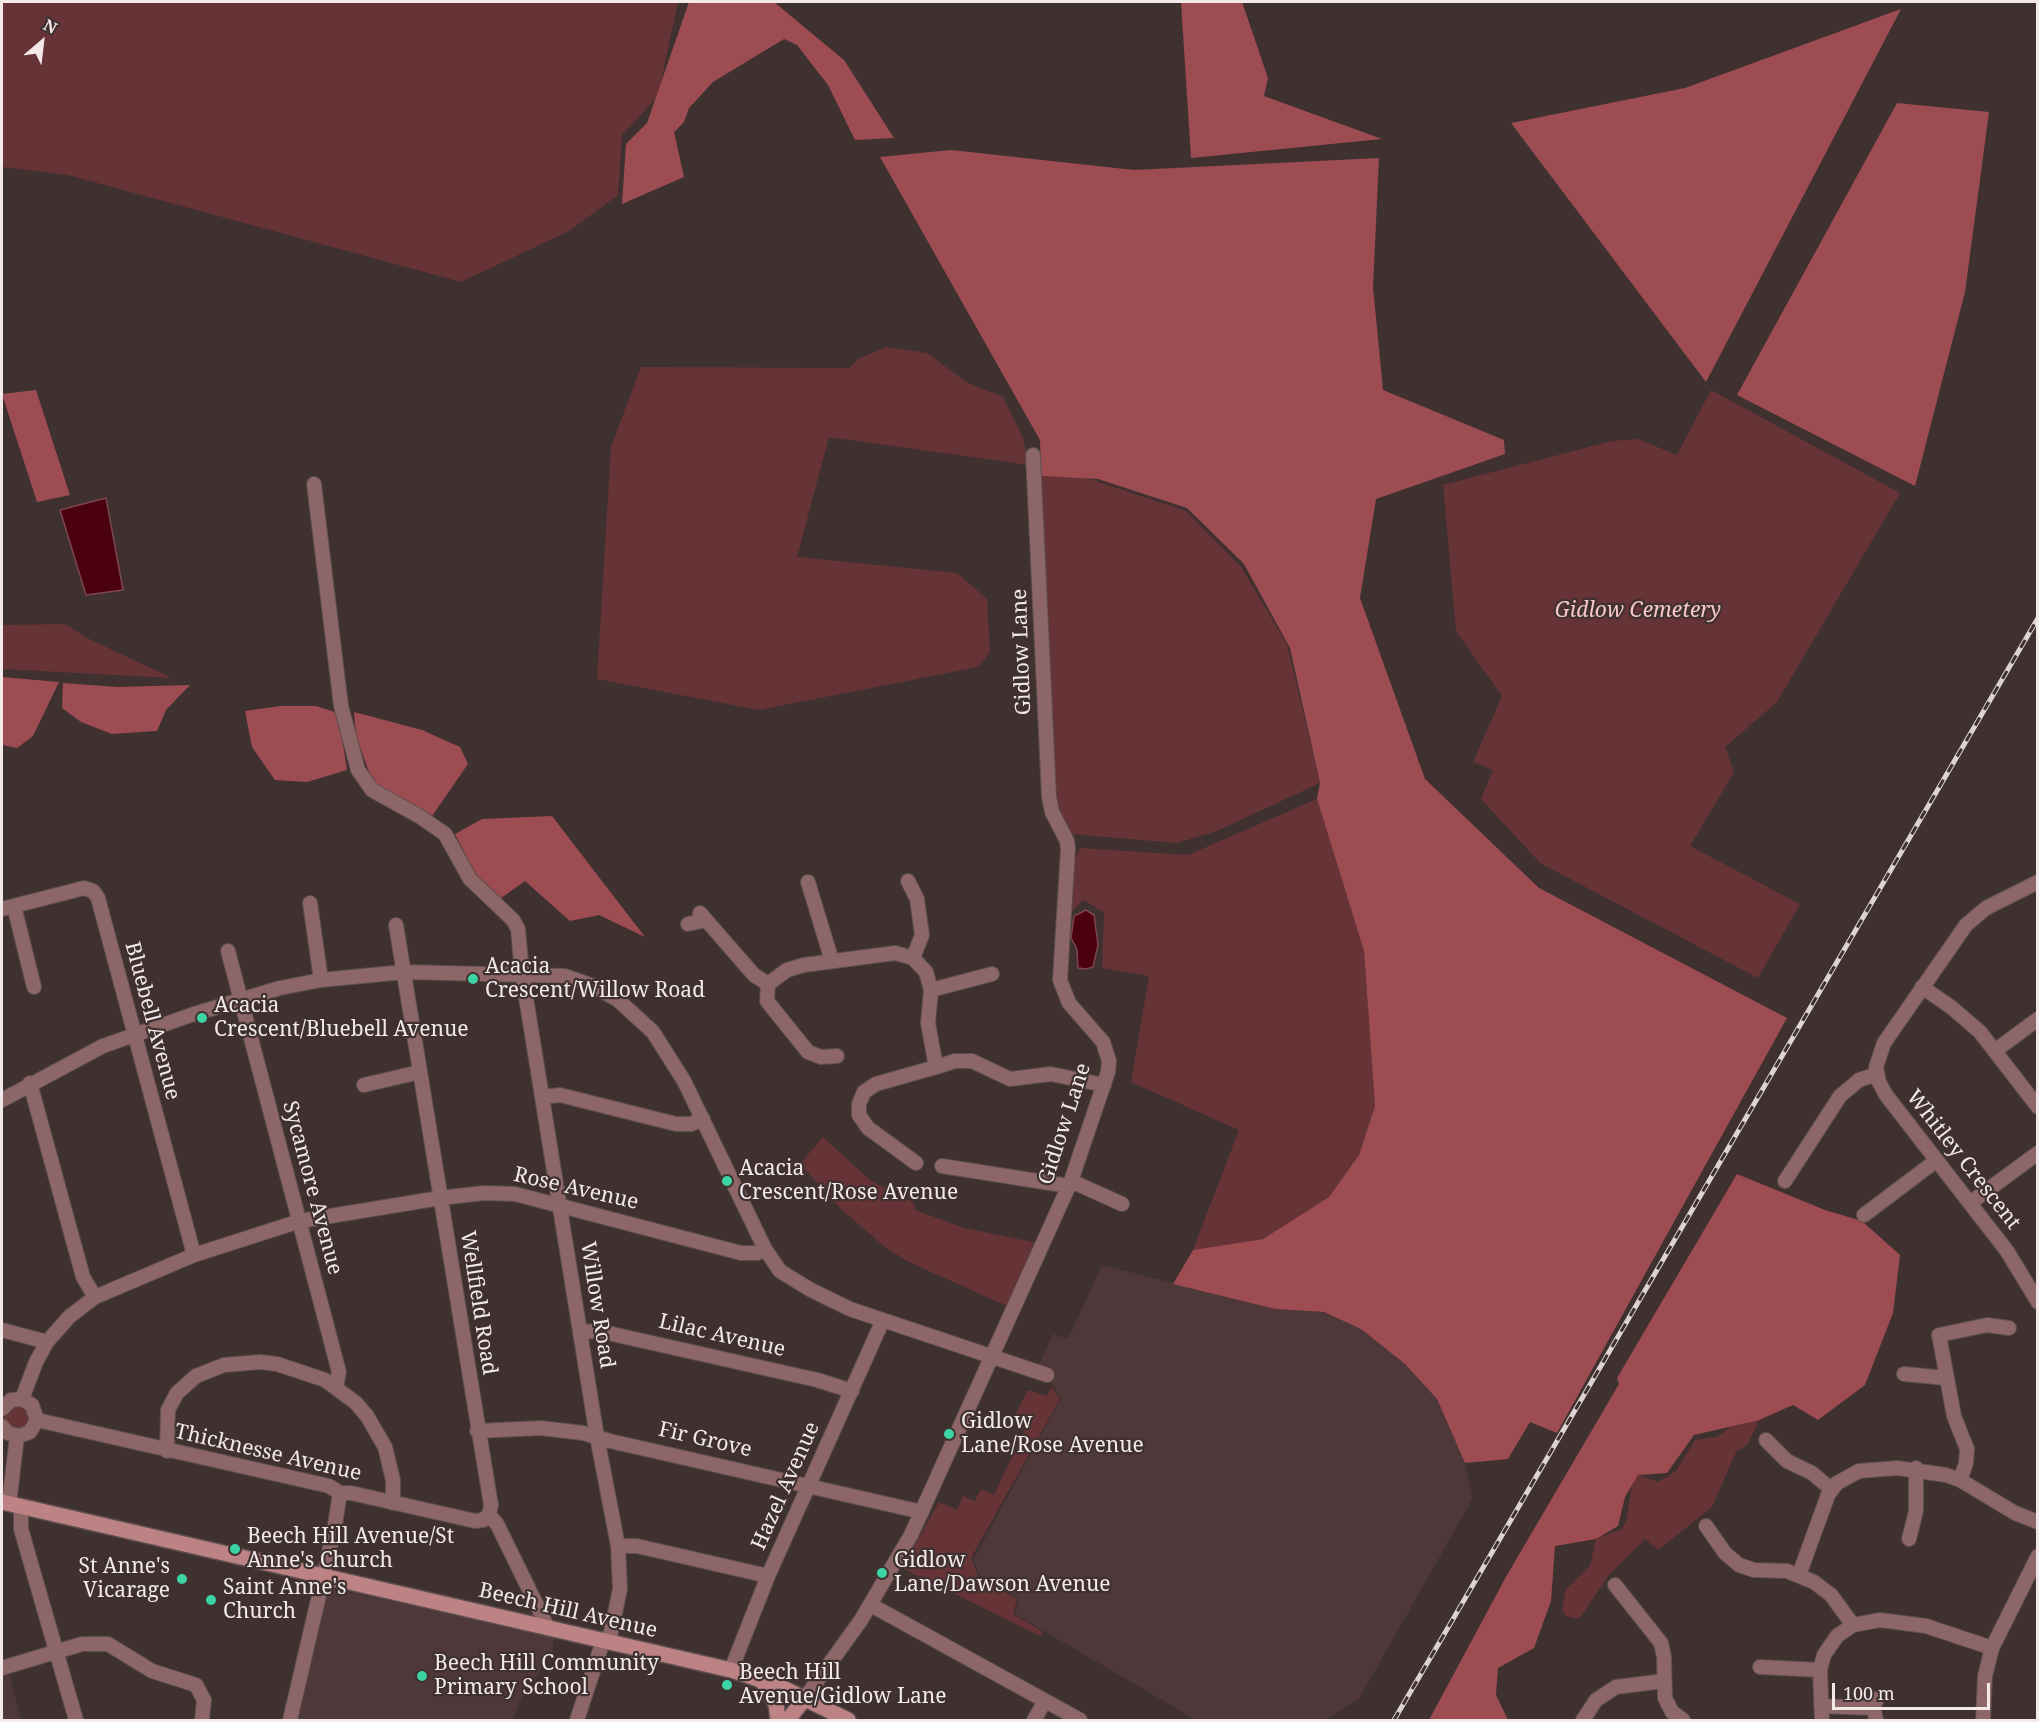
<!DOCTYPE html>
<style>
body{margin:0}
#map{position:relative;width:2039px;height:1722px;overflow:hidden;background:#403131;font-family:"Noto Serif",serif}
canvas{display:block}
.frame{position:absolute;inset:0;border:3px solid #f3e9e9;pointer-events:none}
.north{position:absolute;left:12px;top:12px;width:60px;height:60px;-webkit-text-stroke:4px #403131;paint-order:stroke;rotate:28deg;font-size:16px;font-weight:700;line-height:24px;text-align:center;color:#f3e9e9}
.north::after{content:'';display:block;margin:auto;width:21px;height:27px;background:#f3e9e9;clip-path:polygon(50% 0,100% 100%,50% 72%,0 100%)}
.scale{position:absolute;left:1832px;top:1683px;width:158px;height:27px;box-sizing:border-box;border:3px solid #f3e9e9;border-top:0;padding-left:8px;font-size:18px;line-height:21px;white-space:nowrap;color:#f3e9e9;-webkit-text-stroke:4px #403131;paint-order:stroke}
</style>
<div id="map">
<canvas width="2039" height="1722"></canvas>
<div class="frame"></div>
<div class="north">N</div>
<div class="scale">100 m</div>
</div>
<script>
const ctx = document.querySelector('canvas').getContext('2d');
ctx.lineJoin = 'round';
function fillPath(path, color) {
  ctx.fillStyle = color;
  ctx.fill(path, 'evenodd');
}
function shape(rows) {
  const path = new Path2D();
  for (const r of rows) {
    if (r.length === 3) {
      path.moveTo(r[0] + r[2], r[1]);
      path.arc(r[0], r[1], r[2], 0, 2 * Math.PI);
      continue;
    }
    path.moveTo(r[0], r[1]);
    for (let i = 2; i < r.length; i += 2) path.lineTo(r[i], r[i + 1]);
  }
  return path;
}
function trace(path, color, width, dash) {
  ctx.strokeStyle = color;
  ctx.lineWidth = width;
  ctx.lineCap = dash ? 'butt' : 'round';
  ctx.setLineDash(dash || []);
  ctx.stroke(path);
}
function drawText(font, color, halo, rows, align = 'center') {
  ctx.font = font + ' "Noto Serif",serif';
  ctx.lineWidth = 4.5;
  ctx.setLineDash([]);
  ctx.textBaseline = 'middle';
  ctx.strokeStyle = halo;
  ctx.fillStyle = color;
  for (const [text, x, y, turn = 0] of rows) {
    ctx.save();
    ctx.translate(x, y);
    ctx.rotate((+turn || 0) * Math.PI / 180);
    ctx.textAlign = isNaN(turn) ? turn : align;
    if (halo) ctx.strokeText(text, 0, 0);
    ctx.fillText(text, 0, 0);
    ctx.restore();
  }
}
fillPath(shape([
 [1102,1265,1275,1309,1324,1312,1361,1329,1405,1364,1437,1399,1465,1463,1473,1498,1359,1699,1325,1720,1196,1720,1015,1614,1019,1599,980,1575,973,1560,1061,1399,1047,1375,1038,1367,1053,1334,1068,1339],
 [327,1587,554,1638,552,1653,520,1700,513,1720,297,1720],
 [9,1673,21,1720,2,1720,2,1674]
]), '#4e3839');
fillPath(shape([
 [2,2,678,2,658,96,622,135,618,195,569,231,461,282,68,175,2,167],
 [887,347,927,353,966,382,1003,397,1023,438,1029,465,829,437,797,557,957,573,987,599,990,652,978,667,759,710,597,679,611,447,641,367,849,368,860,358],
 [1711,390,1900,493,1777,702,1725,747,1734,772,1690,846,1800,904,1758,978,1540,863,1481,799,1493,770,1473,762,1502,696,1456,631,1443,485,1612,441,1638,439,1677,455],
 [1041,476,1083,477,1186,511,1241,567,1287,644,1320,783,1217,831,1177,843,1070,834,1060,824,1056,803,1047,654],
 [65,624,91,640,172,678,2,669,2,625],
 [1317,799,1364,951,1375,1106,1359,1155,1329,1197,1263,1239,1193,1250,1239,1130,1131,1082,1149,976,1102,968,1104,912,1083,900,1072,911,1075,860,1080,848,1188,855],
 [823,1137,871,1181,914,1203,915,1210,964,1228,1037,1243,1009,1307,909,1262,885,1247,841,1209,800,1164],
 [1052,1387,1060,1399,971,1558,978,1576,1017,1599,1013,1614,1043,1632,1040,1636,902,1568,939,1502,957,1510,963,1496,975,1501,981,1489,994,1495,1027,1425,1014,1417,1028,1390,1047,1396],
 [17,1417,13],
 [1759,1420,1748,1444,1736,1452,1712,1507,1658,1550,1645,1539,1609,1575,1579,1619,1566,1616,1562,1610,1566,1589,1590,1566,1596,1539,1622,1529,1627,1518,1632,1485,1638,1475,1658,1482,1676,1471,1695,1440,1717,1437,1735,1424]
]), '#663336');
fillPath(shape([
 [689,2,774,2,844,60,894,138,855,140,828,85,797,45,784,39,713,82,689,108,684,122,674,132,684,177,622,204,626,144,647,123],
 [1181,2,1242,2,1268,78,1264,96,1382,139,1191,158],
 [1901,9,1706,382,1511,123,1685,88],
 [1897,103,1989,112,1965,292,1915,486,1737,395],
 [951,150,1134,170,1379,158,1373,287,1383,390,1504,440,1505,454,1376,499,1360,598,1425,779,1539,888,1787,1018,1557,1433,1530,1422,1508,1459,1465,1463,1437,1399,1405,1364,1361,1329,1324,1312,1275,1309,1173,1284,1193,1250,1263,1239,1329,1197,1359,1155,1375,1106,1364,951,1317,799,1320,783,1290,648,1244,564,1187,508,1098,479,1041,476,1040,440,880,157],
 [36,390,70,495,37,502,2,394],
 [2,677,59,682,33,736,17,748,2,745],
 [63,683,118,687,190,685,166,710,157,731,112,734,81,722,62,708],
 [280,706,316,706,338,713,347,770,307,782,275,780,252,747,245,711],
 [354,712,422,730,460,747,468,764,430,819,373,783,356,736],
 [552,816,645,937,599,915,570,921,525,881,501,898,478,880,455,834,482,819],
 [1737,1174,1825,1210,1862,1221,1900,1255,1893,1313,1865,1385,1818,1420,1793,1405,1759,1420,1694,1435,1667,1473,1638,1475,1625,1497,1618,1526,1596,1539,1555,1546,1551,1601,1534,1648,1498,1668,1496,1695,1508,1720,1429,1720,1507,1575,1619,1384,1617,1378]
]), '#9d4c52');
const water = shape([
 [106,498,123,590,86,595,60,510,106,498],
 [1086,910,1094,915,1098,945,1093,967,1086,969,1078,968,1077,949,1071,938,1074,916,1086,910]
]);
fillPath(water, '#4b0010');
trace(water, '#7d4651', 1.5);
const street = shape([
 [314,484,341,706,358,770,372,790,419,816,445,834,470,879,513,920,518,929,522,973,597,1437,618,1546,620,1589,609,1642],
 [908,881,917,899,922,935,913,958],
 [808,882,832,961],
 [2038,882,1986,908,1966,925,1884,1043,1876,1067,1879,1082,1886,1095,2007,1251,2038,1302],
 [310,903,321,980],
 [14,906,34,987],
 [2,909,84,888,93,891,98,898,194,1255],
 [700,913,754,975,768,984],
 [688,924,706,920],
 [396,925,491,1505,489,1515],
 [228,951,339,1372,336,1387],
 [1922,987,1951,1007,1980,1032,2038,1107],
 [931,990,992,974],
 [1996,1050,2038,1019],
 [837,1056,821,1057,808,1052,767,1001,768,984,787,970,804,965,895,953,913,958,926,972,931,990,928,1023,936,1067,955,1061,972,1061,1010,1079,1051,1074,1104,1085],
 [30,1083,83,1277,95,1297],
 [364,1085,420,1072],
 [542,1097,560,1095,676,1124,691,1124,703,1119],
 [2,1100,103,1046,191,1015,280,988,321,980,404,972,565,976,591,985,618,1000,653,1032,684,1081,765,1249,780,1271,811,1290,850,1309,1047,1375],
 [916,1163,868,1128,859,1115,859,1104,864,1092,876,1084,936,1067],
 [942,1166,1069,1186],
 [1071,1181,1122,1204],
 [1785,1181,1840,1096,1859,1080,1877,1074],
 [1970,1203,2038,1153],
 [1864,1215,1937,1160],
 [2,1330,47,1342],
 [581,1332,599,1331,817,1380,852,1391],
 [1904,1374,1946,1378],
 [22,1399,36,1362,47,1342,69,1317,95,1297,194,1255,300,1221,440,1198,484,1193,515,1194,741,1253,757,1253,765,1249],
 [2,1409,11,1400,22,1399,32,1405,37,1420,30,1432,19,1436,8,1433,2,1426],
 [37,1420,329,1486,340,1493,351,1493,475,1521,483,1520,489,1515],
 [477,1431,541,1428,583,1433,610,1441,922,1512],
 [1766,1440,1787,1461,1812,1473,1831,1489],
 [167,1451,168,1410,177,1393,196,1376,224,1365,260,1362,277,1364,325,1380,356,1403,367,1416,385,1447,393,1480,393,1503],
 [1960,1480,1966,1463,1967,1449,1954,1416,1939,1335,1987,1325,2009,1328],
 [9,1504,17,1436],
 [21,1507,21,1529,76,1720],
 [489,1515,497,1524,548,1628],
 [1706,1526,1725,1553,1739,1565,1754,1570,1787,1571,1814,1582,1831,1595,1853,1625],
 [1909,1539,1916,1511,1916,1468],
 [618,1546,637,1546,768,1576],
 [1799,1575,1828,1495,1837,1483,1859,1471,1897,1468,1946,1475,1960,1480,2015,1513,2038,1522],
 [1615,1585,1661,1643,1664,1657,1665,1698,1672,1712,1683,1720],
 [871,1605,1080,1720],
 [1760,1667,1820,1670],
 [2,1668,82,1644,108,1644,152,1671,196,1685,204,1700,202,1720],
 [731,1670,768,1576,883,1320],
 [805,1698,861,1620,911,1535,1071,1181,1108,1072,1109,1061,1103,1042,1069,1003,1060,980,1068,849,1067,841,1052,812,1049,797,1033,455],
 [1821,1706,1873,1708],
 [1876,1719,1873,1708,1877,1699],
 [290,1720,334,1531,340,1493],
 [577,1720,603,1641],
 [1034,1720,1045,1701],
 [1583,1720,1596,1700,1616,1687,1664,1681],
 [1822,1720,1820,1670,1824,1655,1837,1636,1853,1625,1880,1620,1926,1626,1992,1648],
 [1983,1720,1985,1676,1992,1648,2038,1556]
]);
const secondary = shape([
 [2,1502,731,1670,781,1687,848,1720],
 [761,1679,776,1704,778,1720],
 [788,1720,805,1698]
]);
trace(street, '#5d4e4e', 16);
trace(secondary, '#5d4e4e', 18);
trace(street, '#8d6768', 14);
trace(secondary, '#bd8284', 15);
const rail = shape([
 [1394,1720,2038,618]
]);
trace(rail, '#ddd3d3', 5);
trace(rail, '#403131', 3, [9]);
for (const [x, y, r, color] of [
 [473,979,6,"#3cd4a4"],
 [202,1018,6,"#3cd4a4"],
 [727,1181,6,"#3cd4a4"],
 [949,1434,6,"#3cd4a4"],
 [235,1549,6,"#3cd4a4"],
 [882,1573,6,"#3cd4a4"],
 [182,1579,6,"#3cd4a4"],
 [211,1600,6,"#3cd4a4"],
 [422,1676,6,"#3cd4a4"],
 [727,1685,6,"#3cd4a4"]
]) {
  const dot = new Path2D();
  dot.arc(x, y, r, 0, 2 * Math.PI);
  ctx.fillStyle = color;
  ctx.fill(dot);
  trace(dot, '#403131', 2);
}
drawText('italic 21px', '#f8c8c9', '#403131', [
 ["Gidlow Cemetery",1638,611]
]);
drawText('21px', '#f3e9e9', '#403131', [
 ["Gidlow Lane",1022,652,-92],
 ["Bluebell Avenue",152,1021,75],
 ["Gidlow Lane",1065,1124,-72],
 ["Whitley Crescent",1963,1160,52],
 ["Sycamore Avenue",312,1188,75],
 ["Rose Avenue",576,1189,13],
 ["Wellfield Road",478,1303,81],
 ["Willow Road",597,1305,81],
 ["Lilac Avenue",722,1336,13],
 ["Fir Grove",705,1440,13],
 ["Thicknesse Avenue",268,1453,13],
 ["Hazel Avenue",786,1486,-66],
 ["Beech Hill Avenue",568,1611,13]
]);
drawText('21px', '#f3e9e9', '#403131', [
 ["Acacia",485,967],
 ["Crescent/Willow Road",485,991],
 ["Acacia",214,1006],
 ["Crescent/Bluebell Avenue",214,1030],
 ["Acacia",739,1169],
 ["Crescent/Rose Avenue",739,1193],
 ["Gidlow",961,1422],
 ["Lane/Rose Avenue",961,1446],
 ["Beech Hill Avenue/St",247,1537],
 ["Anne's Church",247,1561],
 ["Gidlow",894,1561],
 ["Lane/Dawson Avenue",894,1585],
 ["St Anne's",170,1567,"right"],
 ["Vicarage",170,1591,"right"],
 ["Saint Anne's",223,1588],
 ["Church",223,1612],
 ["Beech Hill Community",434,1664],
 ["Primary School",434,1688],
 ["Beech Hill",739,1673],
 ["Avenue/Gidlow Lane",739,1697]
], 'left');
</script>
